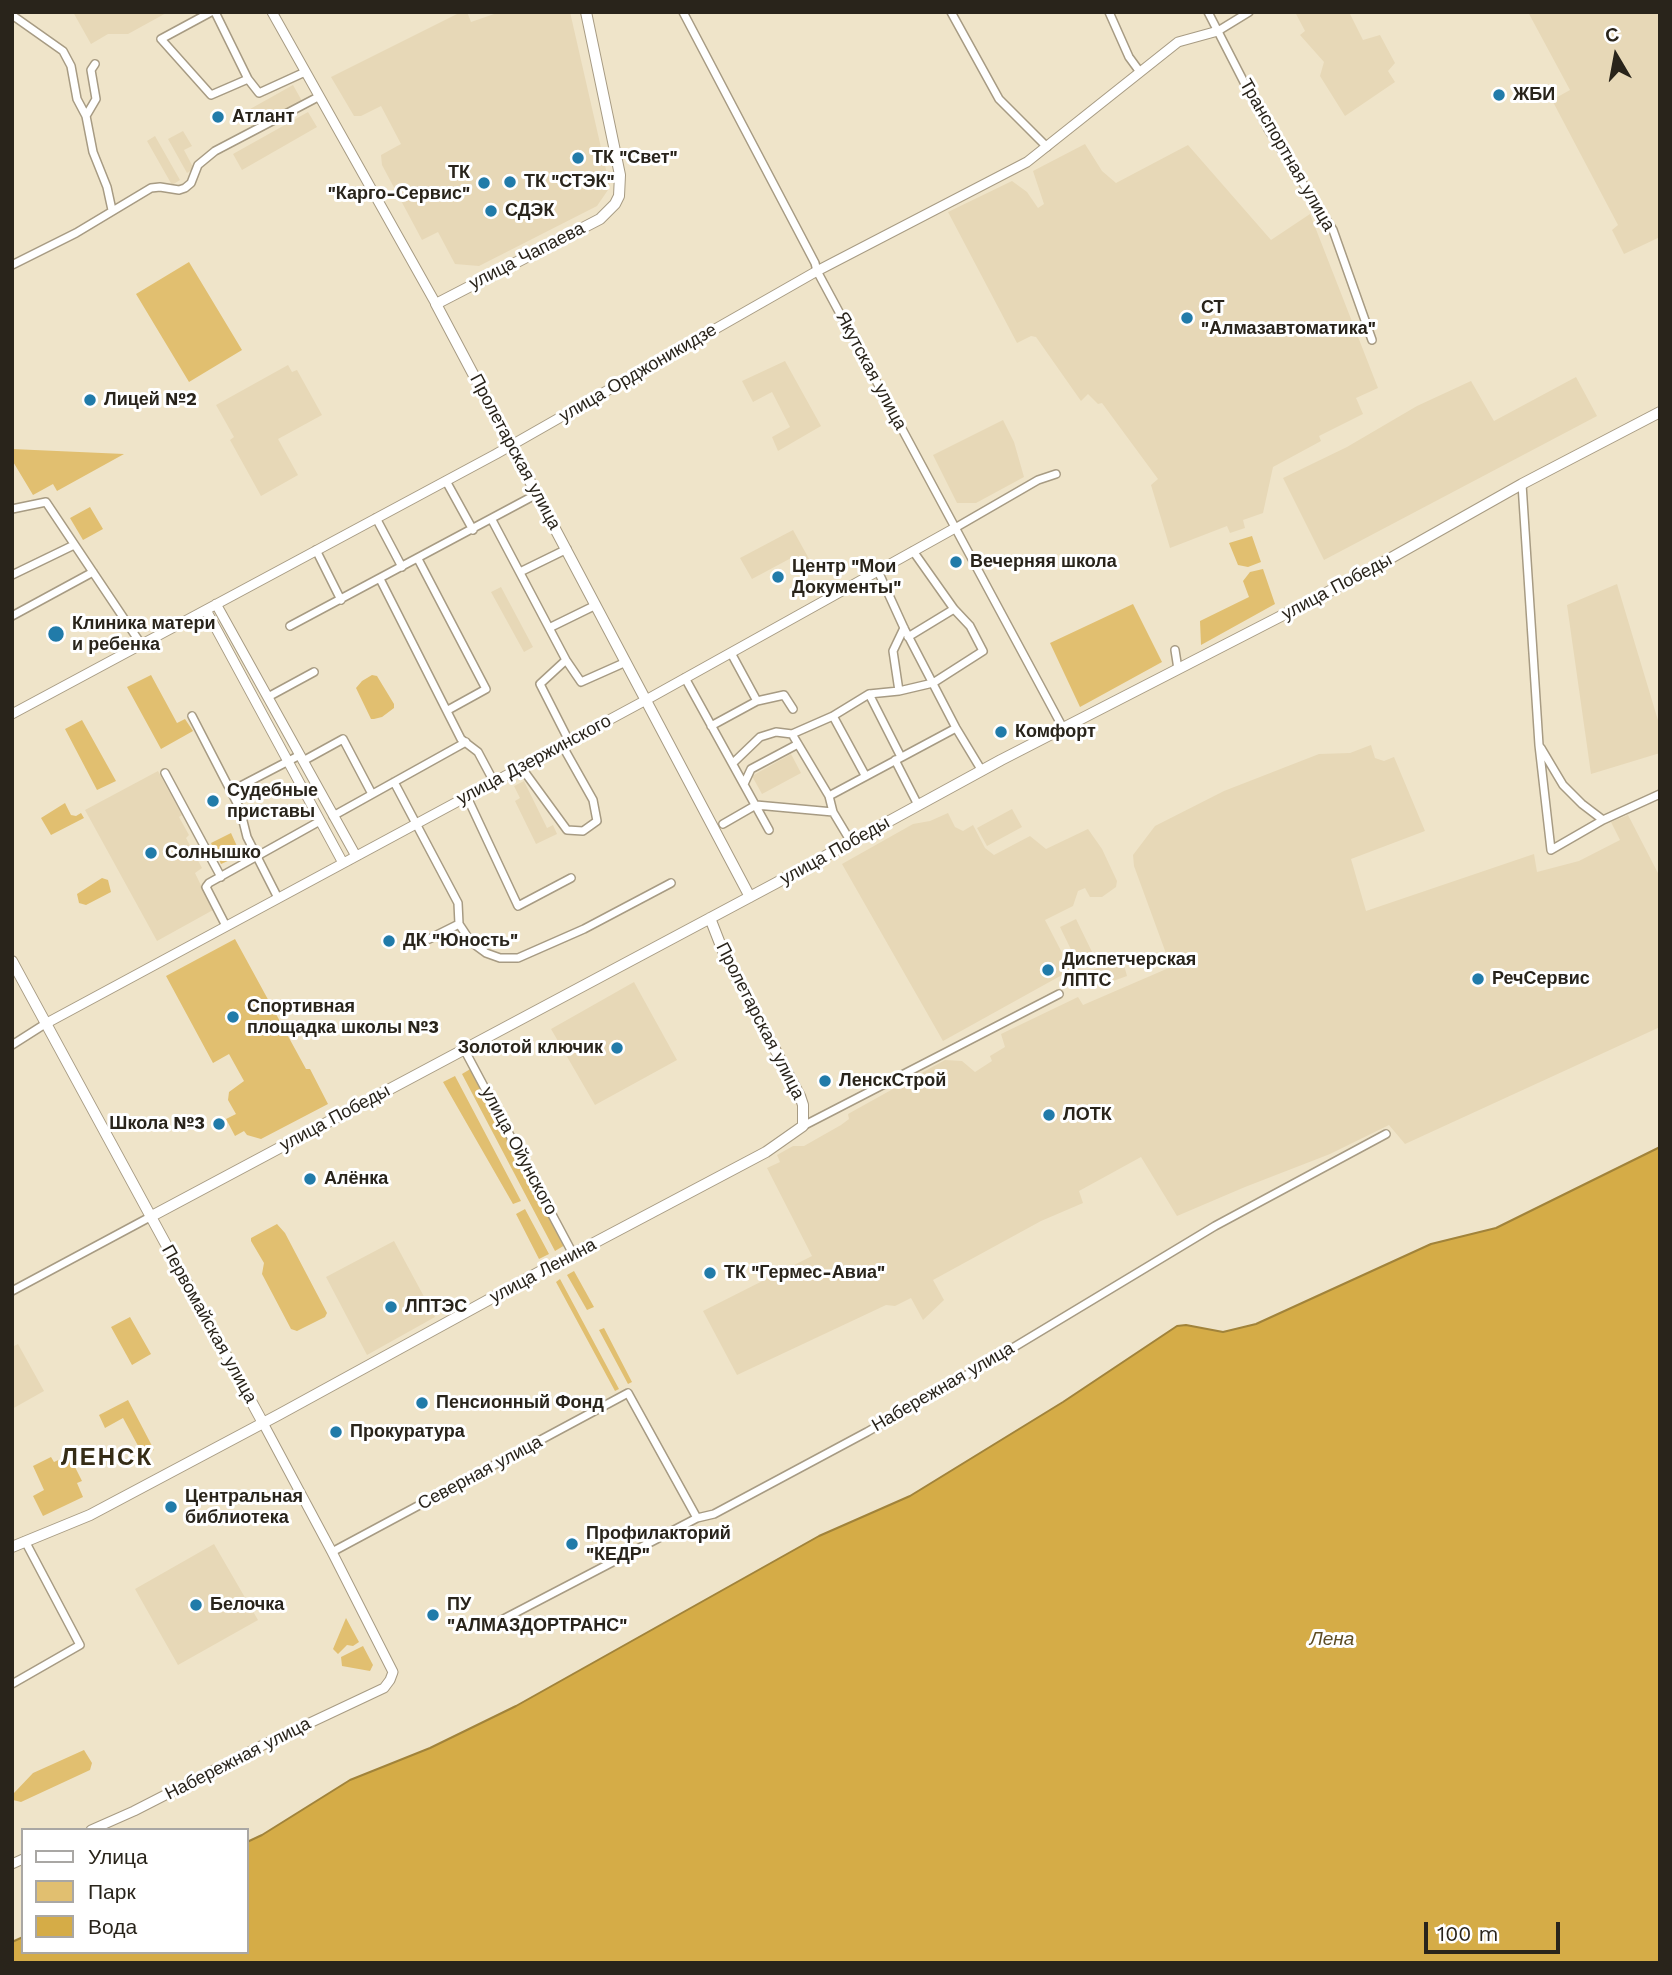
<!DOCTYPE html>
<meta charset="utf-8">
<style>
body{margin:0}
#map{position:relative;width:1672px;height:1975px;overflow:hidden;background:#efe4c9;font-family:"Work Sans",sans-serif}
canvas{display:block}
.frame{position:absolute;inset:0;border:14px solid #29241b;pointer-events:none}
.legend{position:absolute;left:21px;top:1828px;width:228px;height:126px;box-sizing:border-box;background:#fff;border:2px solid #a9a7a4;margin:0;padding:9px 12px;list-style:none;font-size:21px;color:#29241b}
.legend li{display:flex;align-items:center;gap:14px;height:35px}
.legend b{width:35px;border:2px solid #a9a7a4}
.north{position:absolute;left:1581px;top:21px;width:70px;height:70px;-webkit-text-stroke:5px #fff;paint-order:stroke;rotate:350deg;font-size:19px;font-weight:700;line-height:28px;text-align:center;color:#29241b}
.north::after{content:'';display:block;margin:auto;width:24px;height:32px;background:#29241b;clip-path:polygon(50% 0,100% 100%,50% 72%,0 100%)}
.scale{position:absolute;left:1424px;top:1922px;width:136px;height:32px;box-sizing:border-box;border:4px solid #29241b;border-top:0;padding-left:9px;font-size:21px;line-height:24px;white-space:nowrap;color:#29241b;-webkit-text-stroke:5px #fff;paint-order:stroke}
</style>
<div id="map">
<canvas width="1672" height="1975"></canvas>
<div class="frame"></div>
<ul class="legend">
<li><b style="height:9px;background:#fff"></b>Улица</li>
<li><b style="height:19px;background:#e1bf70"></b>Парк</li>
<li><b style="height:19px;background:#d5ac47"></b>Вода</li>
</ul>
<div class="north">С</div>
<div class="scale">100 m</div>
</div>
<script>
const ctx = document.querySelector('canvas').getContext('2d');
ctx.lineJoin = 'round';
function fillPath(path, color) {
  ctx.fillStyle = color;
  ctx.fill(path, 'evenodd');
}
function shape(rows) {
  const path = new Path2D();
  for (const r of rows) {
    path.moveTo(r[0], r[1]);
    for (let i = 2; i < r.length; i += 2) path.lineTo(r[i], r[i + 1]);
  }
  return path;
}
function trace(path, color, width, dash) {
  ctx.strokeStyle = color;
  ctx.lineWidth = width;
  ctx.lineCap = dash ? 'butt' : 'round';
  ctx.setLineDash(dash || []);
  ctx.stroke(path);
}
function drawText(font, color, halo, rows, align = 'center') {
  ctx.font = font + ' "Work Sans",sans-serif';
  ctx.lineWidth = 6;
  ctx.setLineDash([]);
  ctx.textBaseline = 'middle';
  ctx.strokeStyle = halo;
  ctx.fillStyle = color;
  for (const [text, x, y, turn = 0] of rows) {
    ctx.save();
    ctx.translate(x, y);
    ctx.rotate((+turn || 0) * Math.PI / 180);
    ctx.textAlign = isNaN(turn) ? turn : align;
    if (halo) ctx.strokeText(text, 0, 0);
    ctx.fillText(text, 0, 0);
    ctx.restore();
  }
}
fillPath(shape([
 [73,12,168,12,128,34,108,34,91,44],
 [461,12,467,12,471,22,500,12,570,12,610,187,597,206,479,266,455,264,438,232,422,240,382,165,381,155,401,144,381,106,361,116,354,116,331,77],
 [1295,12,1349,12,1363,40,1380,35,1395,63,1388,71,1395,82,1345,116,1320,76,1324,62,1300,35,1305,31],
 [1528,12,1660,12,1660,237,1624,254,1612,230,1618,225,1552,100,1570,90],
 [293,85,302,101,252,128,243,113],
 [308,112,317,127,242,170,233,154],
 [183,131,192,146,184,150,194,169,187,173,168,139],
 [155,136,180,180,172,185,147,141],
 [1085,144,1102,171,1116,183,1188,145,1271,240,1310,214,1378,388,1356,398,1363,414,1319,436,1321,441,1273,467,1263,513,1243,520,1245,528,1230,533,1227,526,1170,548,1151,485,1158,479,1102,403,1098,404,1088,394,1081,401,1036,337,1031,336,1017,343,948,212,1012,181,1027,192,1038,208,1044,204,1033,171],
 [785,361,821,426,778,451,772,437,790,427,772,392,753,402,742,381],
 [288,365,292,372,297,370,322,415,278,439,298,475,261,496,230,440,234,437,216,405],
 [1576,377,1597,416,1324,560,1283,478,1347,447,1417,406,1471,381,1494,421],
 [1003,420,1014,442,1024,477,976,503,957,503,933,455],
 [793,530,813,566,801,572,793,557,752,579,740,558],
 [1617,584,1660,727,1660,753,1591,774,1567,605],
 [501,587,533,647,524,652,491,592],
 [1371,745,1375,758,1384,761,1394,757,1425,831,1351,859,1366,911,1534,854,1537,872,1579,861,1620,840,1611,822,1628,815,1660,877,1660,1027,1405,1144,1389,1125,1330,1154,1245,1187,1177,1216,1141,1157,1079,1191,1083,1203,1041,1221,933,1280,944,1300,923,1320,911,1298,895,1306,886,1305,737,1375,703,1311,812,1256,767,1168,780,1162,777,1155,793,1146,804,1146,841,1125,849,1119,848,1114,945,1060,962,1061,975,1072,992,1061,990,1056,1005,1047,1001,1034,1078,997,1083,1005,1171,967,1134,866,1133,855,1155,826,1224,791,1319,754,1350,753],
 [791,754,801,773,762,794,752,776],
 [158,771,182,815,179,817,189,835,186,838,202,868,195,873,213,910,157,941,85,810],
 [524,781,547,828,553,825,557,834,536,844,515,801,520,798,514,786],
 [1012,809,1022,827,987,846,977,828],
 [948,813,955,827,963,831,973,825,985,848,994,855,1030,836,1046,849,1088,829,1102,849,1117,881,1116,887,1102,897,1090,897,1085,888,1078,891,1073,906,1045,920,1071,970,943,1041,842,864,913,824,930,821],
 [1076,919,1093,954,1087,958,1090,963,1080,968,1060,927],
 [1113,953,1118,967,1124,965,1127,976,1091,989,1088,981,1095,978,1092,970,1107,965,1104,956],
 [634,982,677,1060,595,1105,551,1029],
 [394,1241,435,1317,367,1355,326,1277],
 [18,1344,44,1391,12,1409,12,1347],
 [214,1544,258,1620,178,1665,135,1589]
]), '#e7d8b7');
fillPath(shape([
 [189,262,242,350,189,382,136,294],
 [12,449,124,454,57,491,53,484,33,495,12,460],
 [90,507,103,529,83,540,70,518],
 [1252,536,1261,562,1248,567,1238,565,1229,543],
 [1263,569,1275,604,1201,645,1200,621,1249,597,1243,581,1250,572],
 [1133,604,1162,662,1080,707,1050,643],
 [151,675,177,723,185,719,193,731,161,749,127,687],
 [372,675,377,676,394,704,394,708,382,717,374,719,371,719,356,688,362,681],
 [82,720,116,781,97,790,65,729],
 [65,803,71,815,76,816,81,813,84,818,51,835,41,818],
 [231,833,241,855,221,864,211,843],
 [102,878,108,880,111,892,86,905,79,903,77,894],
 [235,939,306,1069,310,1069,328,1104,261,1139,247,1135,244,1131,235,1136,226,1119,236,1114,228,1100,229,1092,244,1081,229,1054,213,1063,166,976],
 [472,1068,565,1245,555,1251,462,1074],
 [455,1076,521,1201,513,1204,443,1082],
 [525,1209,549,1254,539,1259,516,1214],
 [277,1224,285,1233,327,1313,325,1317,297,1331,291,1329,262,1274,264,1263,251,1241,251,1238],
 [574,1271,594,1307,587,1310,567,1275],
 [560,1279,619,1389,615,1391,556,1282],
 [130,1317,151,1354,132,1365,111,1327],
 [604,1328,632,1382,628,1384,599,1330],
 [128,1400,150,1442,154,1450,143,1455,123,1418,105,1428,99,1415],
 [69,1455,82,1481,77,1483,83,1497,43,1516,33,1496,44,1490,33,1466,51,1457,54,1462],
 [346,1618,359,1642,353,1646,347,1645,338,1654,333,1649],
 [363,1646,373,1665,370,1671,342,1666,341,1657],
 [84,1750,92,1763,90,1770,21,1802,13,1800,14,1793,33,1773]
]), '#e1bf70');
const water = shape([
 [1660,1147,1660,1963,12,1963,12,1942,23,1937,23,1952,247,1952,247,1842,262,1835,350,1780,430,1748,516,1706,819,1536,910,1496,1063,1402,1177,1326,1186,1325,1223,1332,1256,1324,1431,1244,1496,1228,1660,1147]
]);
fillPath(water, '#d5ac47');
trace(water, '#a1833a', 2);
const minor = shape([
 [211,12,161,39,211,95,248,79,259,93,305,72],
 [215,12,248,79],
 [683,12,815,263,817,271,1063,728],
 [951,12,999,99,1047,147],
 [1109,12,1129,57,1140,72],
 [1208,12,1268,129,1333,230,1372,340],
 [12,15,63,51,71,66,77,99,86,116,93,152,107,187,112,210],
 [1218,31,1249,12],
 [86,116,96,99,91,70,95,64],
 [12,265,76,233,151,188,160,187,179,190,185,188,191,183,198,165,215,151,318,97],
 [446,481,473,530],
 [1522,484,1539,745,1551,850,1603,820,1660,794],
 [12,509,46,502,141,644],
 [376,518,402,567],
 [492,520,566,660,581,682,626,662],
 [955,528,1038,480,1056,474],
 [316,550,341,600],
 [418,559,486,689,448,710],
 [878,571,904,628,956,728,982,771],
 [520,572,567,549],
 [12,575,74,545],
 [380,579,461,739,478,752,494,782],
 [12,616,93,572],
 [290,626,537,494],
 [549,628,596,605],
 [908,637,954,609],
 [1175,650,1178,669],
 [731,653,757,701],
 [566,660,540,684,569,741],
 [685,678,769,830],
 [899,691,893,651,904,628],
 [869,694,901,757],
 [268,697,314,672],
 [192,716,240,809,247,837,278,898],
 [833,716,865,775],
 [711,726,757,701,784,695,793,709],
 [792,734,829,796,833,812,851,842],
 [1541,748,1563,785,1582,804,1603,820],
 [895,760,918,805],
 [303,761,343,739,372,794],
 [733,763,760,737,776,732,792,734,833,716,869,694,899,691,933,683,983,651,970,626,954,609,913,551],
 [521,767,567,830,583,831,597,821,593,800,562,745],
 [165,773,221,877],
 [394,782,458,903,459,924,429,939],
 [744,784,751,769,798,744],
 [231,791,300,755],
 [829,796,956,728],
 [467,797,518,906,571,878],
 [333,816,466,742],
 [723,824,756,805,833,812],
 [459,924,471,942,486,953,500,958,518,958,584,929,671,883],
 [226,926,206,887,209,883,320,821],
 [12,1045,45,1024],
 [464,1049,573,1254],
 [803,1126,1059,994],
 [12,1291,150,1217],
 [332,1552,628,1393,697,1518],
 [492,1625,697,1518,714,1514,867,1432,991,1361,1215,1226,1386,1134],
 [12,1684,80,1645,25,1541]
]);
const tertiary = shape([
 [272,12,436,304],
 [216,604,356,856],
 [206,610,343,863],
 [12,714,496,454,817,271,1027,162,1178,42,1218,31],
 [45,1024,646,700,955,528],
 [91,1830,134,1811,263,1745,384,1688,390,1680,393,1672,332,1552,263,1423],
 [12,1864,23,1859]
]);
const secondary = shape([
 [586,12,620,175,619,196,615,204,600,219,436,304,750,897],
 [12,961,263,1423],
 [150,1217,776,883,1001,760,1359,576,1522,484,1660,412],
 [12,1547,90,1515,280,1414,543,1270,766,1152,803,1126,803,1105,800,1096,724,954,710,918]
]);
trace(minor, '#a79b83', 10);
trace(tertiary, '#a79b83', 11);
trace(secondary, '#a79b83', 12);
trace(minor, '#fff', 7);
trace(tertiary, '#fff', 9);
trace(secondary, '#fff', 10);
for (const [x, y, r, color] of [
 [1499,95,7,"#217ba9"],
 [218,117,7,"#217ba9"],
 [578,158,7,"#217ba9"],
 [510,182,7,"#217ba9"],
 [484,183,7,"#217ba9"],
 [491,211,7,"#217ba9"],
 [1187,318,7,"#217ba9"],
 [90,400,7,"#217ba9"],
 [956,562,7,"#217ba9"],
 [778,577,7,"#217ba9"],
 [56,634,9,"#217ba9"],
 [1001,732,7,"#217ba9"],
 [213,801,7,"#217ba9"],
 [151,853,7,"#217ba9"],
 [389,941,7,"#217ba9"],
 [1048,970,7,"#217ba9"],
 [1478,979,7,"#217ba9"],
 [233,1017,7,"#217ba9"],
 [617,1048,7,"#217ba9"],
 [825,1081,7,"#217ba9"],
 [1049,1115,7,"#217ba9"],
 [219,1124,7,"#217ba9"],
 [310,1179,7,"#217ba9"],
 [710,1273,7,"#217ba9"],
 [391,1307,7,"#217ba9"],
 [422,1403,7,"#217ba9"],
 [336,1432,7,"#217ba9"],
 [171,1507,7,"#217ba9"],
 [572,1544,7,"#217ba9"],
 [196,1605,7,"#217ba9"],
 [433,1615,7,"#217ba9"]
]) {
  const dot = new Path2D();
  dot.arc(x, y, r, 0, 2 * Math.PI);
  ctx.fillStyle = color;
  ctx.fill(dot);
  trace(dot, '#fff', 2.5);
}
drawText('bold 18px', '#29241b', '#fff', [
 ["ЖБИ",1513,95],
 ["Атлант",232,117],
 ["ТК \"Свет\"",592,158],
 ["ТК",470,173,"right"],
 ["\"Карго-Сервис\"",470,194,"right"],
 ["ТК \"СТЭК\"",524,182],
 ["СДЭК",505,211],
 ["СТ",1201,308],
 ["\"Алмазавтоматика\"",1201,329],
 ["Лицей №2",104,400],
 ["Вечерняя школа",970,562],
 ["Центр \"Мои",792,567],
 ["Документы\"",792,588],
 ["Клиника матери",72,624],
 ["и ребенка",72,645],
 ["Комфорт",1015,732],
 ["Судебные",227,791],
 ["приставы",227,812],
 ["Солнышко",165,853],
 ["ДК \"Юность\"",403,941],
 ["Диспетчерская",1062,960],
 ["ЛПТС",1062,981],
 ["РечСервис",1492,979],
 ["Спортивная",247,1007],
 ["площадка школы №3",247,1028],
 ["Золотой ключик",603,1048,"right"],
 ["ЛенскСтрой",839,1081],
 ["ЛОТК",1063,1115],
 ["Школа №3",205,1124,"right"],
 ["Алёнка",324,1179],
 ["ТК \"Гермес-Авиа\"",724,1273],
 ["ЛПТЭС",405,1307],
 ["Пенсионный Фонд",436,1403],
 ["Прокуратура",350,1432],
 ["Центральная",185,1497],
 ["библиотека",185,1518],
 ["Профилакторий",586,1534],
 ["\"КЕДР\"",586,1555],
 ["Белочка",210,1605],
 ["ПУ",447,1605],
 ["\"АЛМАЗДОРТРАНС\"",447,1626]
], 'left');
drawText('18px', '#29241b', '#fff', [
 ["Транспортная улица",1287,155,60],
 ["улица Чапаева",527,256,-27],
 ["Якутская улица",871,371,62],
 ["улица Орджоникидзе",638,373,-30],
 ["Пролетарская улица",515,452,62],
 ["улица Победы",1337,587,-28],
 ["улица Дзержинского",534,760,-28],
 ["улица Победы",835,851,-29],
 ["Пролетарская улица",760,1021,63],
 ["улица Победы",335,1118,-28],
 ["улица Ойунского",519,1151,62],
 ["улица Ленина",543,1271,-28],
 ["Первомайская улица",209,1324,61],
 ["Набережная улица",943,1387,-30],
 ["Северная улица",480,1473,-28],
 ["Набережная улица",238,1759,-27]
]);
drawText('italic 19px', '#5e4d24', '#fff', [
 ["Лена",1332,1639]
]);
ctx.letterSpacing = '2px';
drawText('bold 24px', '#352c16', '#fff', [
 ["ЛЕНСК",107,1458]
]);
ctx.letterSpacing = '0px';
</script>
